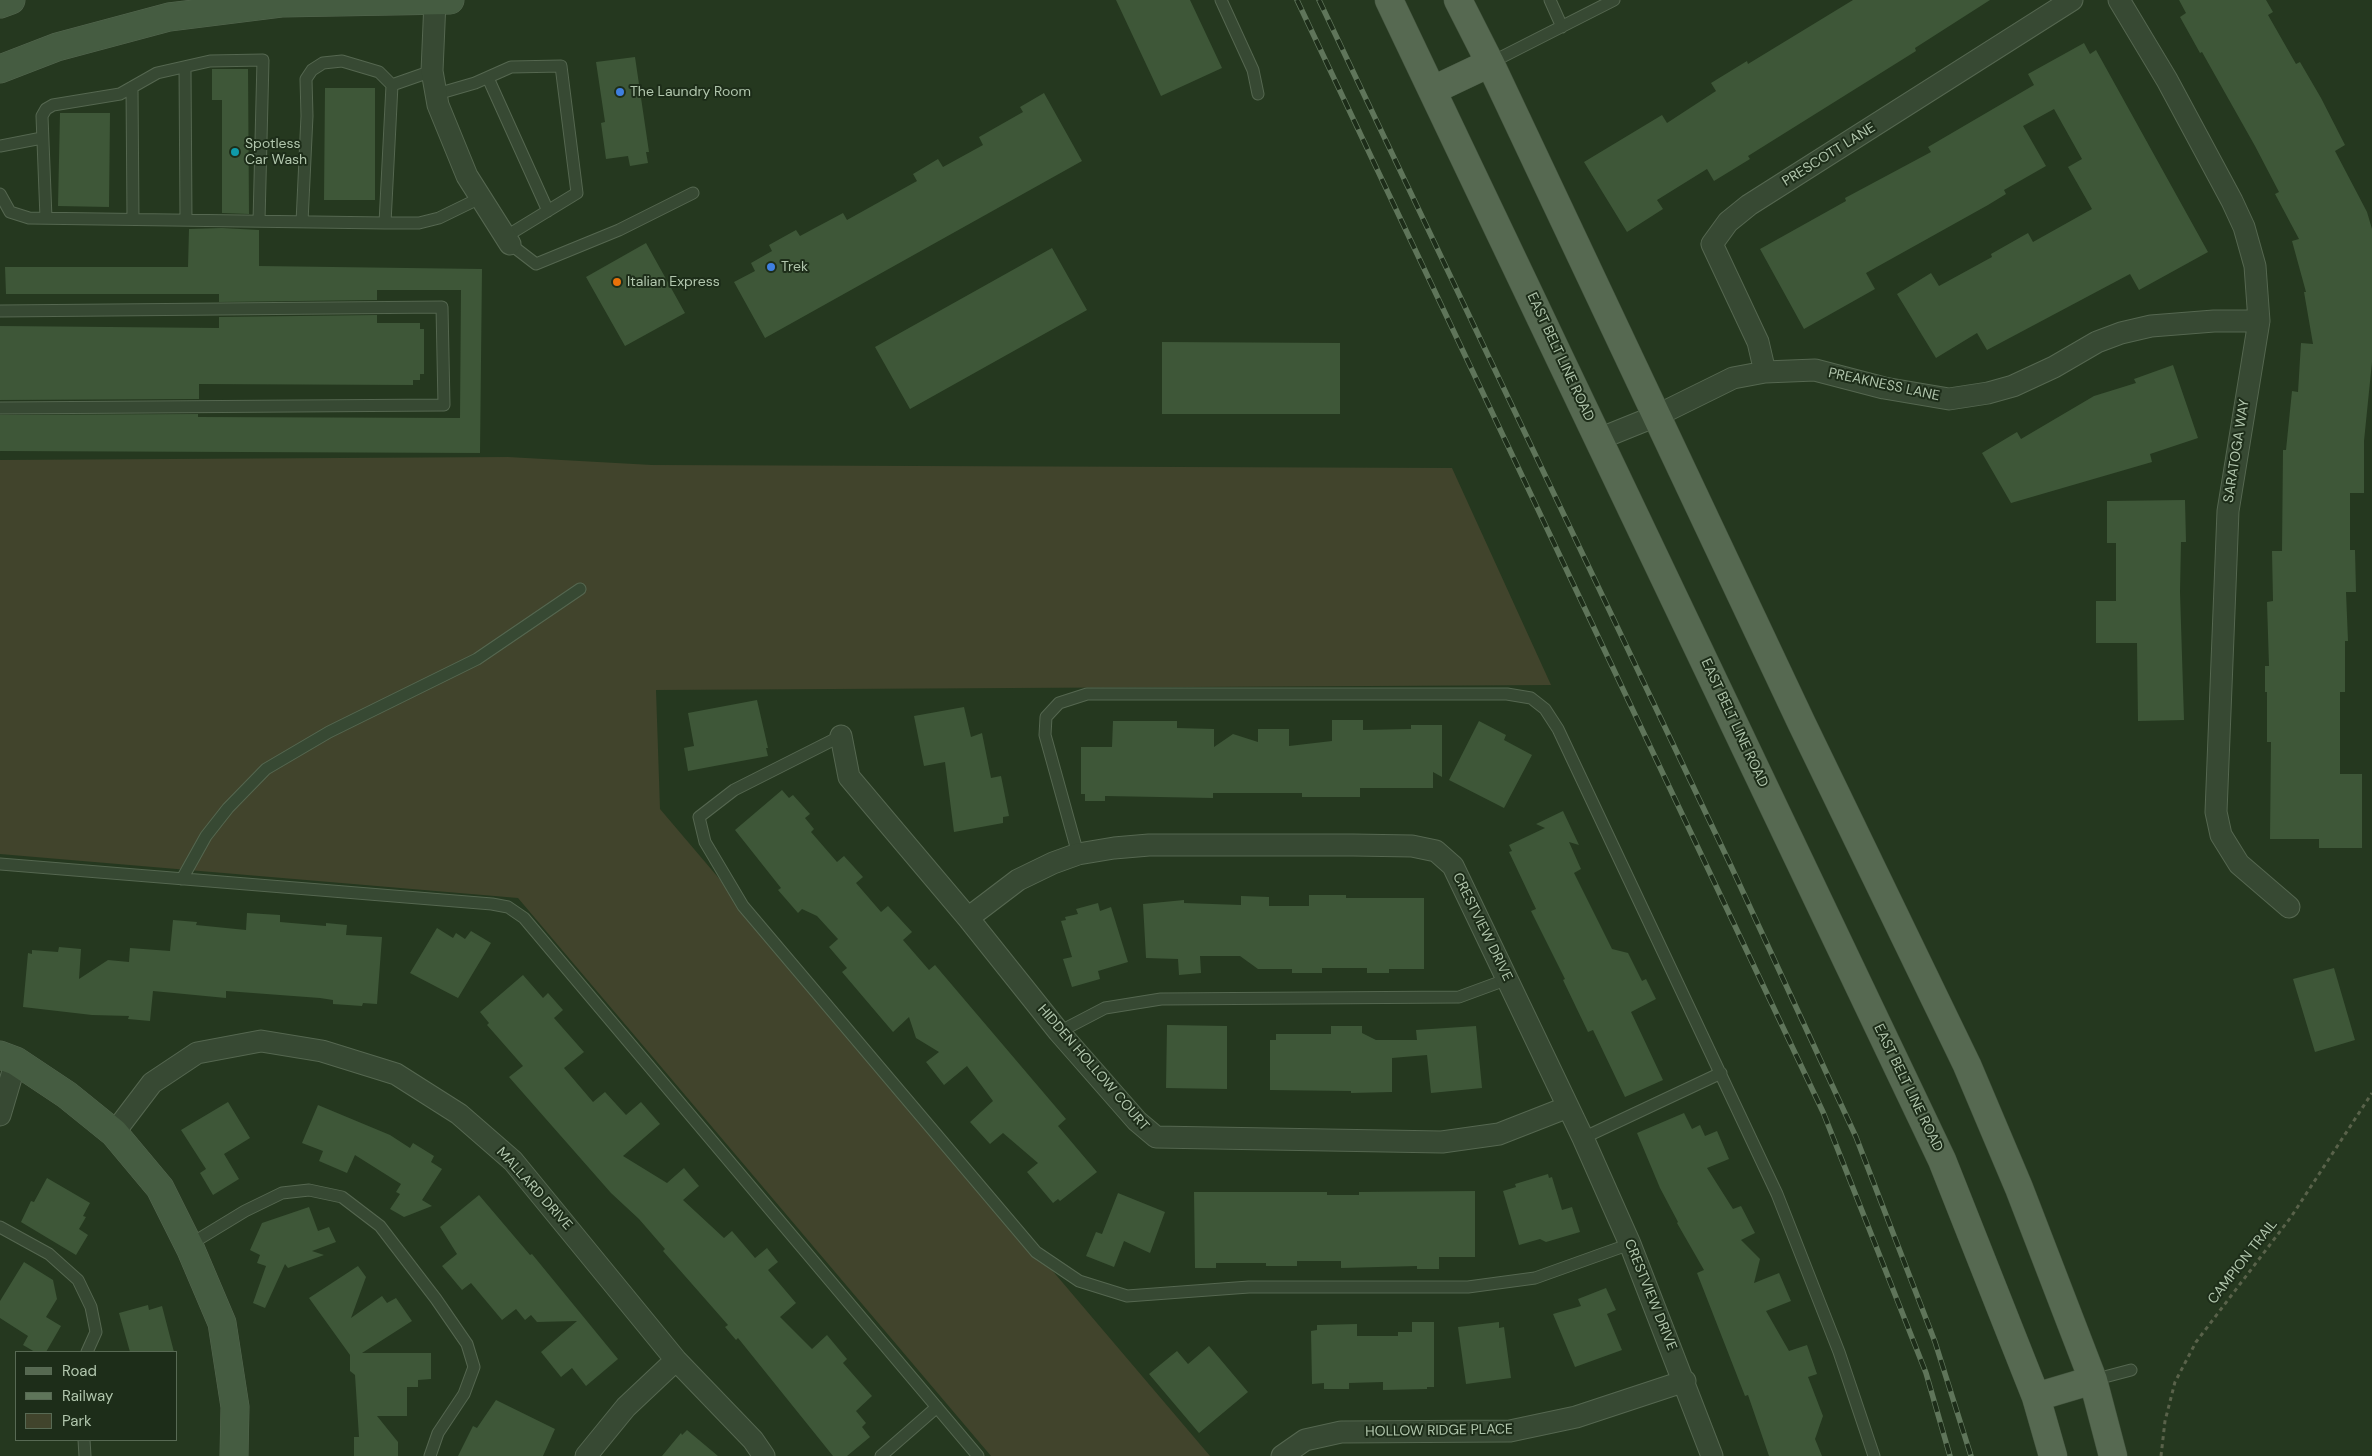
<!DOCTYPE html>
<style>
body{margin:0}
#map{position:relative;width:2372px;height:1456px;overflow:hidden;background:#25381f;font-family:"DM Sans",sans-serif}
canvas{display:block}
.legend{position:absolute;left:15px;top:1351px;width:162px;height:90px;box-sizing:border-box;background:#1d2d19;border:1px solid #586a54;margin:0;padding:6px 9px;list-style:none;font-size:15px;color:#b1c6ad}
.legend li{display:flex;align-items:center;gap:10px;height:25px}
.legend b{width:25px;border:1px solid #586a54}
</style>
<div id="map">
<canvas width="2372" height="1456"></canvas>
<ul class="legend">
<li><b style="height:6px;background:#566951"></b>Road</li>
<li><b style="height:6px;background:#5f755a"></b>Railway</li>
<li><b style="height:14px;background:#41442c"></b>Park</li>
</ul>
</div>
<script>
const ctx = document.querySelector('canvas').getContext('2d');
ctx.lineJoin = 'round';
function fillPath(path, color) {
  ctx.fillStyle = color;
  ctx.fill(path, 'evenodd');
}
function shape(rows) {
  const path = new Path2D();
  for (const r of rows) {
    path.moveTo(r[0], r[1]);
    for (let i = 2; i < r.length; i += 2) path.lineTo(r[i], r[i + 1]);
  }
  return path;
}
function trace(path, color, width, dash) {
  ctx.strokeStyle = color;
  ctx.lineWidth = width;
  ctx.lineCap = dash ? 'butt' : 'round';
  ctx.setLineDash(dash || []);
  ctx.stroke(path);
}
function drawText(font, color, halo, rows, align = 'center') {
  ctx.font = font + ' "DM Sans",sans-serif';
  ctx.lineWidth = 4;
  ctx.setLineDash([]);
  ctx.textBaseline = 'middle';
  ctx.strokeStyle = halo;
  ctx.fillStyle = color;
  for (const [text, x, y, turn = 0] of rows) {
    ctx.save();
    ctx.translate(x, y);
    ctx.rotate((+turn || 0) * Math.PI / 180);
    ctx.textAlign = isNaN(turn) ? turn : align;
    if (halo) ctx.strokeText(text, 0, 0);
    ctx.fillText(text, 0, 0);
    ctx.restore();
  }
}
fillPath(shape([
 [508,457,652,465,1452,468,1551,685,656,690,660,809,1210,1456,991,1456,518,898,0,854,0,460]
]), '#41442c');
fillPath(shape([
 [1116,0,1190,0,1222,68,1161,96],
 [1853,0,1990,0,1915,48,1916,51,1748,156,1750,159,1714,181,1707,169,1657,200,1663,209,1627,232,1584,162,1662,115,1667,123,1716,91,1711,83,1747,61,1748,64],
 [2179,0,2266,0,2273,12,2268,15,2296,64,2300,62,2321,98,2345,145,2335,151,2367,212,2372,229,2372,362,2364,441,2364,493,2350,493,2350,550,2355,550,2356,592,2346,592,2348,641,2345,641,2345,692,2340,692,2340,774,2362,774,2362,848,2319,848,2319,839,2270,839,2271,742,2267,742,2267,692,2265,692,2265,666,2269,666,2267,602,2273,601,2272,551,2282,551,2283,450,2286,450,2292,391,2298,392,2301,343,2313,344,2304,292,2306,292,2292,241,2299,239,2275,194,2279,192,2255,146,2202,52,2200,53,2180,17,2186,13],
 [2084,43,2090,54,2096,50,2208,252,2139,290,2130,274,1987,350,1977,333,1936,358,1897,294,1931,273,1939,286,1992,257,1991,254,2028,233,2033,242,2092,209,2068,167,2082,159,2054,109,2023,126,2046,166,2004,190,2006,194,1988,205,1866,273,1875,289,1804,329,1760,249,1846,201,1845,198,1931,152,1928,147,2034,85,2028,74],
 [635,57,649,152,646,152,648,163,630,166,628,156,606,159,601,123,605,122,596,62],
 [212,69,248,69,249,214,222,213,222,100,212,100],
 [325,88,375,88,375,200,324,200],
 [1044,93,1082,161,765,338,734,282,755,271,751,263,772,251,769,245,796,230,800,236,843,213,847,220,917,181,913,174,938,159,943,167,983,145,979,137,1023,112,1020,107],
 [60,113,110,113,109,207,58,206],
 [222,228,259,230,259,266,482,269,480,453,0,451,0,415,198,414,198,417,460,418,461,290,377,290,377,300,219,302,219,294,6,294,5,267,188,267,189,229],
 [646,243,685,313,625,346,586,277],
 [1052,248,1087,310,910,409,875,347],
 [377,315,377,323,420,323,420,329,424,329,424,374,420,374,420,380,413,380,413,385,199,384,199,399,0,400,0,326,219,328,219,317],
 [1162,342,1340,343,1340,414,1162,414],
 [2173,365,2198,438,2150,454,2152,462,2011,503,1982,453,2017,432,2021,439,2094,396,2136,383,2134,379],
 [2185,500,2186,542,2181,542,2180,592,2184,720,2138,721,2137,643,2096,643,2096,601,2116,601,2116,543,2107,543,2107,501],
 [757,700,768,748,766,748,768,756,688,771,684,748,694,746,688,713],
 [964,707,971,737,982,733,991,778,1001,776,1009,816,1003,817,1003,823,954,832,945,762,924,766,914,716],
 [1332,720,1363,720,1363,730,1411,729,1411,725,1442,725,1442,777,1433,772,1433,788,1360,788,1360,797,1302,797,1302,793,1213,793,1213,798,1105,796,1105,801,1085,801,1085,794,1081,794,1081,747,1112,747,1113,721,1177,721,1177,728,1214,729,1214,747,1233,734,1258,742,1258,729,1289,729,1289,746,1332,741],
 [1479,721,1506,735,1504,740,1532,755,1504,808,1449,780],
 [782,790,789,798,793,795,810,814,805,818,814,829,811,832,837,862,844,856,863,877,856,883,881,912,888,906,912,932,903,940,929,970,935,965,1066,1119,1058,1126,1097,1172,1060,1201,1058,1199,1053,1203,1027,1172,1038,1163,1003,1133,990,1144,970,1122,993,1101,967,1066,944,1085,926,1062,939,1052,916,1038,909,1017,893,1032,842,972,847,968,829,947,838,939,817,916,802,909,798,913,778,890,781,888,735,830],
 [1563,811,1579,845,1569,842,1581,869,1574,873,1612,949,1628,953,1642,981,1646,979,1656,999,1631,1012,1663,1080,1625,1097,1593,1030,1588,1032,1563,980,1565,979,1531,911,1536,909,1509,852,1512,851,1509,845,1545,828,1536,824],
 [1309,895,1346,895,1346,898,1424,898,1424,969,1389,969,1389,973,1367,973,1367,968,1322,968,1322,973,1292,973,1292,969,1258,969,1240,956,1200,956,1201,973,1179,975,1178,959,1146,958,1143,904,1184,900,1184,903,1241,905,1241,896,1269,897,1269,906,1309,906],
 [1098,903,1100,911,1111,907,1128,962,1098,971,1100,979,1072,987,1063,959,1072,957,1061,921,1066,920,1065,917,1078,914,1076,909],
 [247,913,280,915,280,922,326,926,326,923,347,925,346,935,382,937,377,1004,363,1003,362,1006,333,1004,333,1000,320,998,226,991,226,998,153,991,150,1021,128,1019,129,1016,92,1015,23,1007,28,953,32,954,32,950,58,952,59,947,81,949,79,979,108,960,129,962,130,948,170,951,173,920,197,922,196,925,246,930],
 [437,928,453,938,456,933,465,939,471,931,491,943,458,998,410,973],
 [2334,968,2355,1040,2315,1052,2293,979],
 [523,975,543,998,548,993,563,1010,554,1018,584,1052,564,1068,593,1102,605,1092,626,1115,641,1102,660,1124,623,1156,667,1183,684,1168,699,1186,683,1200,724,1238,732,1231,755,1258,767,1248,778,1262,768,1270,796,1303,780,1317,812,1349,827,1335,847,1359,843,1363,872,1396,856,1411,866,1423,862,1427,870,1437,847,1456,833,1456,738,1338,736,1340,725,1327,728,1325,663,1251,665,1249,639,1219,611,1193,509,1077,523,1066,487,1025,489,1023,480,1012],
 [1167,1025,1227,1026,1227,1089,1166,1088],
 [1331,1026,1362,1026,1362,1033,1376,1040,1417,1040,1416,1030,1476,1026,1482,1088,1431,1093,1427,1055,1392,1058,1392,1092,1351,1093,1351,1091,1270,1090,1270,1040,1276,1040,1276,1034,1331,1034],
 [228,1102,250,1138,224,1154,239,1179,213,1195,200,1173,206,1169,181,1130],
 [318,1105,390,1135,410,1148,413,1143,434,1156,431,1162,442,1169,422,1200,432,1206,404,1217,390,1209,400,1194,396,1192,401,1184,355,1155,347,1173,319,1161,323,1151,302,1143],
 [1684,1113,1692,1129,1700,1125,1705,1136,1717,1131,1729,1159,1707,1168,1733,1209,1741,1206,1755,1233,1741,1240,1760,1259,1754,1283,1779,1273,1791,1301,1766,1311,1789,1351,1807,1345,1817,1374,1808,1377,1823,1416,1815,1439,1822,1456,1769,1456,1748,1395,1745,1396,1697,1273,1704,1270,1677,1223,1678,1222,1660,1188,1637,1133],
 [1548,1174,1549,1178,1552,1177,1562,1210,1572,1207,1580,1232,1546,1242,1540,1239,1519,1245,1503,1191,1516,1187,1515,1184],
 [47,1178,90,1203,83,1216,86,1217,79,1229,88,1235,76,1255,21,1222,31,1201,34,1202],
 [1475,1191,1475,1257,1439,1257,1439,1269,1417,1269,1417,1266,1341,1268,1341,1261,1297,1261,1297,1266,1266,1266,1266,1263,1216,1263,1216,1268,1195,1268,1194,1192,1327,1192,1327,1195,1359,1195,1359,1192],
 [1118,1193,1165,1212,1150,1253,1124,1241,1114,1267,1086,1256,1096,1232,1102,1234],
 [479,1195,530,1255,532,1254,618,1359,586,1386,572,1368,561,1377,541,1352,577,1321,537,1322,531,1315,525,1320,516,1309,502,1320,471,1283,462,1290,442,1266,457,1254,440,1227],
 [309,1207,318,1231,329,1227,336,1242,312,1251,324,1255,288,1268,285,1264,265,1308,253,1303,266,1266,257,1263,260,1255,250,1250,262,1223],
 [24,1262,53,1280,57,1299,46,1317,61,1326,46,1352,35,1352,23,1345,28,1336,0,1318,0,1301],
 [358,1266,366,1277,351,1318,382,1296,387,1303,396,1298,412,1321,362,1353,431,1353,431,1379,418,1380,418,1387,407,1387,407,1416,377,1416,398,1442,398,1456,354,1456,354,1437,359,1437,355,1375,350,1371,350,1355,309,1298],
 [1606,1288,1616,1310,1607,1314,1622,1350,1575,1367,1553,1314,1581,1306,1578,1299],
 [148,1305,149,1310,162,1306,174,1352,130,1352,119,1313],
 [1412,1322,1434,1322,1434,1387,1427,1387,1427,1389,1383,1390,1383,1382,1349,1383,1349,1389,1324,1389,1324,1383,1312,1384,1311,1331,1317,1330,1317,1325,1357,1324,1357,1336,1398,1336,1398,1332,1412,1332],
 [1499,1322,1499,1328,1504,1327,1511,1378,1466,1384,1458,1327],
 [1209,1346,1248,1392,1199,1433,1149,1374,1177,1351,1188,1364],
 [496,1400,555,1429,543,1456,458,1456,473,1426,477,1428],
 [687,1430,718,1456,662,1456,681,1433,682,1435]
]), '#3e5738');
const lane = shape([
 [1221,0,1253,70,1258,94],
 [1550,0,1562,27],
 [1490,63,1614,0],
 [185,67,186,220],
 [488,78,548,211],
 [132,87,133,219],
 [437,94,475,83,511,67,561,66,577,193,505,237],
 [0,146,42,138],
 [0,194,10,212,29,218,385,223,419,223,439,218,480,198],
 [46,218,42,116,46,109,53,105,120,94,157,73,210,61,263,60,259,221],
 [302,222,307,116,306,79,312,70,323,63,342,61,379,72,392,85],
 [385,223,392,85,432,71],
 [510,244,536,264,619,230,693,193],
 [0,311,442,307,444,405,0,408],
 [841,736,734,790,699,817,705,842,743,906,1036,1252,1079,1281,1127,1296,1249,1287,1468,1287,1535,1278,1630,1244],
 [1078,854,1045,735,1046,717,1059,703,1087,694,1507,694,1531,698,1545,709,1558,729,1777,1194,1839,1352,1874,1456],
 [0,864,492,904,508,907,524,918,978,1456],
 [182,879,206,836,228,808,266,769,329,732,477,659,580,589],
 [1059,1032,1105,1008,1161,999,1459,997,1508,979],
 [1583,1138,1721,1073],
 [0,1227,49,1254,78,1280,91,1307,96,1332,87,1352],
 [189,1245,245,1211,282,1193,309,1190,342,1197,380,1226,436,1299,467,1344,474,1367,464,1394,438,1433,430,1456],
 [2093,1380,2131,1370],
 [84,1440,85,1456],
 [881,1456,937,1407]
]);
const street = shape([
 [2119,0,2167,80,2232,201,2244,227,2255,266,2259,321,2228,511,2216,812,2221,835,2239,864,2289,907],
 [435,1,432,71,438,105,467,176,510,244],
 [1765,372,1758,342,1712,244,1728,222,1749,205,2072,0],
 [1599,439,1656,416,1733,378,1765,372,1815,370,1884,388,1949,399,1988,393,2013,386,2054,367,2097,342,2121,333,2151,326,2214,321,2259,321],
 [841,736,849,777,968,918,1059,1032,1137,1121,1156,1137,1442,1142,1499,1134,1568,1107],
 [968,918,1018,880,1053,863,1078,854,1114,848,1149,845,1353,845,1412,846,1436,851,1453,866,1583,1138,1630,1244,1712,1456],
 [0,1115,16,1061],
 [114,1133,152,1083,197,1053,261,1041,322,1051,396,1074,459,1114,513,1161,676,1360,753,1440,764,1456],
 [586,1456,626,1407,676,1360],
 [1282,1456,1305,1440,1341,1432,1510,1431,1576,1417,1685,1381]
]);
const secondary = shape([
 [0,4,11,0],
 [0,69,57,47,169,17,281,3,450,0],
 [0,1055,16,1061,67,1095,114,1133,160,1188,191,1250,222,1323,235,1407,234,1456]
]);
const primary = shape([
 [1389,0,1942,1160,2036,1397,2053,1456],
 [1458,0,1490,63,1802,724,1967,1065,2019,1188,2093,1380,2113,1456],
 [1433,90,1490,63],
 [2036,1397,2093,1380]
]);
trace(lane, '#556750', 13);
trace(street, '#556750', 23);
trace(secondary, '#556750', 29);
trace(primary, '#41523c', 29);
trace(shape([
 [2161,1456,2165,1421,2175,1382,2196,1342,2291,1217,2372,1093]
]), '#59624a', 3, [4, 4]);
trace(lane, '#374933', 11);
trace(street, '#374933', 21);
trace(secondary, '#455c41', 28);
trace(primary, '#566951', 28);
const rail = shape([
 [1297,0,1823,1112,1926,1373,1950,1456],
 [1319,0,1731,866,1856,1137,1935,1342,1971,1456]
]);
trace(rail, '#5f755a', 5.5);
trace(rail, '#1d2d19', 4, [11]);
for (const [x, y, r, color] of [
 [620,92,5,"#3f7fe0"],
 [235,152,5,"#0f9aa8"],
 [771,267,5,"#3f7fe0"],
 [617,282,5,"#e8710a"]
]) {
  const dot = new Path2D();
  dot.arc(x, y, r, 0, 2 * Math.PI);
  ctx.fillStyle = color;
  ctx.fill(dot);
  trace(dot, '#1d2d19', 2);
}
drawText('14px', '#b1c6ad', '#1d2d19', [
 ["The Laundry Room",630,92],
 ["Spotless",245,144],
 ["Car Wash",245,160],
 ["Trek",781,267],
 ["Italian Express",627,282]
], 'left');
drawText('14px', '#b1c6ad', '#1d2d19', [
 ["PRESCOTT LANE",1829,155,-32],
 ["EAST BELT LINE ROAD",1560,357,65],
 ["PREAKNESS LANE",1884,385,12],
 ["SARATOGA WAY",2237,451,-81],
 ["EAST BELT LINE ROAD",1734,723,65],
 ["CRESTVIEW DRIVE",1482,927,64],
 ["HIDDEN HOLLOW COURT",1093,1068,49],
 ["EAST BELT LINE ROAD",1908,1088,64],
 ["MALLARD DRIVE",534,1189,48],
 ["CAMPION TRAIL",2243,1262,-52],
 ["CRESTVIEW DRIVE",1650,1295,68],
 ["HOLLOW RIDGE PLACE",1439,1431,-1]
]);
</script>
